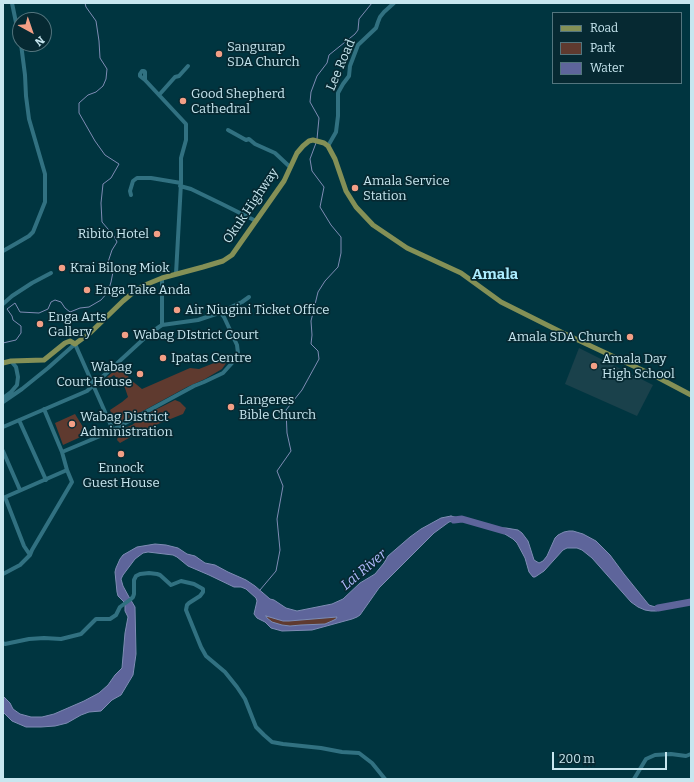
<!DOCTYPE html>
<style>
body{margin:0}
#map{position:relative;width:694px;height:782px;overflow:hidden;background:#003540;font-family:Bitter,serif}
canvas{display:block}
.frame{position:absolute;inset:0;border:4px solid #c7e6ef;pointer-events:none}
.legend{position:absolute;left:552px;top:12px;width:130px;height:72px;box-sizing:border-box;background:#062932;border:1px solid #53757e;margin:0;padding:5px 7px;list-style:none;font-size:12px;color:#c7e6ef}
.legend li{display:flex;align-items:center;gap:8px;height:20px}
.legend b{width:20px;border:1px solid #53757e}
.north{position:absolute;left:12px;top:12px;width:40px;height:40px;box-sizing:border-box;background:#062932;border:1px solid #53757e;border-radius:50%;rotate:140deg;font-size:11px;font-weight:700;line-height:16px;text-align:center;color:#c7e6ef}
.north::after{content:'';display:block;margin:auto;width:14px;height:18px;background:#f39f86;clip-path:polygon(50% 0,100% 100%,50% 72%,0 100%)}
.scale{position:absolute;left:552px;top:752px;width:115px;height:18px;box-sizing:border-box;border:2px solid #c7e6ef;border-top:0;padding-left:5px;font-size:12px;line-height:14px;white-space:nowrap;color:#c7e6ef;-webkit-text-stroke:3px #062932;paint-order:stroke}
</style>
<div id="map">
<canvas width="694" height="782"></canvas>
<div class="frame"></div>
<ul class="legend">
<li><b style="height:5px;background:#849056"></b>Road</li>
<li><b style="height:11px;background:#5f3a2f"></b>Park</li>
<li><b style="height:11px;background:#5e659b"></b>Water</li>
</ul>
<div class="north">N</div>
<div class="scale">200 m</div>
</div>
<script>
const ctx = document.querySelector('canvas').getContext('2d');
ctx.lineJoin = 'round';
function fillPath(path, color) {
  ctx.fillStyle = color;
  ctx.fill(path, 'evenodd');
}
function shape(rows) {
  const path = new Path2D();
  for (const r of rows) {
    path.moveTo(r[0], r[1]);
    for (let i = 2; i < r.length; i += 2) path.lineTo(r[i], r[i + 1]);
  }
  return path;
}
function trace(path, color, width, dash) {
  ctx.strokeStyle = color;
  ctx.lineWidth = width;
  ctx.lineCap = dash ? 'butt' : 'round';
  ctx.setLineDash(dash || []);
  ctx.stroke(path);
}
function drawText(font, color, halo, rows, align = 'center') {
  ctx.font = font + ' Bitter,serif';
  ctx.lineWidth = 3.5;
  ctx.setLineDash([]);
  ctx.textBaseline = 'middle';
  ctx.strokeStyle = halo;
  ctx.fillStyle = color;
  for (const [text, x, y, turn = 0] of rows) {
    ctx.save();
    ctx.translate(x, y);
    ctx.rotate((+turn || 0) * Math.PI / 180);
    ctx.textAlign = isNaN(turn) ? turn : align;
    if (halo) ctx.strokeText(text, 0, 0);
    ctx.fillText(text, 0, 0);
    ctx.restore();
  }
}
fillPath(shape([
 [579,348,653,385,637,416,565,384]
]), '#1a414b');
fillPath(shape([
 [229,357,229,359,222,369,205,379,187,387,119,424,115,423,110,410,122,402,128,397,125,388,114,375,100,385,100,383,120,366,131,380,142,389,190,368,199,369],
 [175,400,180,402,186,408,183,414,153,426,136,434,120,443,117,440,119,433,122,429,132,425,145,415],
 [75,414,83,427,85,435,63,445,55,423],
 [266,615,283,621,289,621,337,617,336,619,332,621,325,624,301,625,290,626,282,625,272,622,267,618]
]), '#5f3a2f');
const water = shape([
 [451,516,462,519,449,522,434,533,379,588,360,615,357,617,352,619,312,630,282,631,271,628,265,622,257,618,254,614,257,601,256,598,246,589,241,587,234,587,209,575,188,566,177,557,173,555,148,552,143,553,135,559,123,575,121,579,123,586,129,597,135,607,136,654,133,675,121,695,112,700,101,711,89,712,81,715,67,723,55,726,41,727,26,727,12,721,3,712,3,696,10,703,13,709,20,714,31,717,42,717,54,714,84,701,99,693,108,685,115,675,122,668,125,633,128,617,125,611,125,606,124,602,118,596,117,592,115,572,116,568,120,559,123,555,137,547,155,544,166,545,178,548,187,554,195,556,205,563,215,565,228,572,246,580,255,586,270,599,274,600,286,608,297,611,332,604,343,599,360,583,375,574,384,563,388,556,410,537,421,529,441,518,451,516],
 [266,616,283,621,289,621,337,617,336,619,332,621,325,624,301,625,290,626,282,625,272,622,267,618,266,616],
 [495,528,506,528,518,530,522,533,528,541,534,560,539,563,543,561,547,556,555,538,558,535,564,532,569,531,573,531,583,534,596,541,610,555,624,574,649,605,652,606,656,607,666,607,656,611,651,611,645,610,638,607,631,602,592,558,582,550,577,548,567,548,563,550,544,571,535,577,533,577,529,572,525,558,517,543,513,539,495,528]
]);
fillPath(water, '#5e659b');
trace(water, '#7e8cb4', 1);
trace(shape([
 [317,139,319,118,310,102,311,92,317,76,327,63,329,55,355,34,358,30,359,19,372,3],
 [3,343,16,340,21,333,21,326,13,320,12,316,7,309,15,303,20,312,39,313,48,309,51,302,55,300,61,302,65,308,70,312,80,308,89,307,101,300,108,292,111,282,113,272,108,262,112,250,117,242,114,236,102,222,101,203,103,184,111,178,119,164,105,155,95,141,79,113,79,103,88,95,96,92,103,86,106,79,107,69,100,58,99,41,96,21,86,7,85,3],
 [260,590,276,571,280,550,277,519,283,486,277,471,291,451,287,433,286,410,302,390,319,359,318,351,311,344,312,335,311,321,318,292,325,281,338,267,341,253,341,237,331,225,320,207,324,187,312,171,310,159,316,143]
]), '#7e8cb4', 1);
trace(shape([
 [454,520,462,519,504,531],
 [658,608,691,602]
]), '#5e659b', 7);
trace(shape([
 [12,3,20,42],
 [145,80,140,76,140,74,142,71,144,71,145,72,145,80,186,124,186,140,181,158,181,183,176,274],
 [159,95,175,77,179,76,188,66],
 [228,130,246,140,249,139,255,144,275,153,290,167],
 [328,146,336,132,338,116,338,93,343,84,349,76,350,66,358,45,376,28,378,22,380,17,384,12,394,3],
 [180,186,191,189,222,204,256,221],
 [131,195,130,191,133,181,137,178,151,178,181,183],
 [3,251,17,243,29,236,33,232,45,202,45,174,29,119,26,96,25,75,21,44],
 [162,278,162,325],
 [3,304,12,296,32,283,51,273],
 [3,398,11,392,17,385,18,377,16,367,11,361],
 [3,402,22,389,48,368,75,344,113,430],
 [19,420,46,480],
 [3,427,87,391,149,334,159,327,162,325,198,320,216,314,242,302,249,297],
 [3,451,20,490],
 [62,452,105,434,194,386,204,382,223,373,232,363,238,353,237,345,224,317,220,312],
 [5,497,24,546,30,555],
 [3,498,67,470],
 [3,574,20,565,30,555,32,550,72,482,67,470,62,452,44,409],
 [3,643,5,644,29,639,44,638,61,639,81,634,96,619,110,619,116,615,120,607,131,599,133,597,134,594,134,580,136,576,140,574,149,573,157,574,160,575,171,585,181,581,194,584,203,589,203,592,200,596,189,603,187,605,186,610,201,647,206,656,225,672,237,687,245,699,256,727,264,735,272,742,283,744,321,748,342,752,359,753,372,763,385,779],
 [634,779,646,759,655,755,671,754,686,756,691,754]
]), '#317181', 4);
trace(shape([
 [3,363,11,361,44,360,65,343,70,341,75,344,90,333,123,301,136,290,145,285,162,278,203,267,223,261,232,255,284,181,297,153,303,146,309,141,313,140,324,143,328,146,335,159,346,191,356,207,373,225,407,248,461,273,501,302,563,333,657,377,691,395]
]), '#849056', 5);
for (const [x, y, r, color] of [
 [219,54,4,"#f39f86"],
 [183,101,4,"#f39f86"],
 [355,188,4,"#f39f86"],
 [157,234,4,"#f39f86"],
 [62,268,4,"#f39f86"],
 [87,290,4,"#f39f86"],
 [177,310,4,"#f39f86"],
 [40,324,4,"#f39f86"],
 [125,335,4,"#f39f86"],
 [630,337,4,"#f39f86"],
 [163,358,4,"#f39f86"],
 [594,366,4,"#f39f86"],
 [140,374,4,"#f39f86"],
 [231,407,4,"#f39f86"],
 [72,424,4,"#f39f86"],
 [121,454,4,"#f39f86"]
]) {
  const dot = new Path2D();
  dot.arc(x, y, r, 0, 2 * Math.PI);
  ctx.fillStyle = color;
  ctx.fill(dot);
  trace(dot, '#062932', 1.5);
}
drawText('13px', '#c7e6ef', '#062932', [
 ["Sangurap",227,47],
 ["SDA Church",227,62],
 ["Good Shepherd",191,94],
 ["Cathedral",191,109],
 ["Amala Service",363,181],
 ["Station",363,196],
 ["Ribito Hotel",149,234,"right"],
 ["Krai Bilong Miok",70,268],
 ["Enga Take Anda",95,290],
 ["Air Niugini Ticket Office",185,310],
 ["Enga Arts",48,317],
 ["Gallery",48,332],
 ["Wabag DIstrict Court",133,335],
 ["Amala SDA Church",622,337,"right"],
 ["Ipatas Centre",171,358],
 ["Amala Day",602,359],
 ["High School",602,374],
 ["Wabag",132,367,"right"],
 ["Court House",132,382,"right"],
 ["Langeres",239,400],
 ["Bible Church",239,415],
 ["Wabag District",80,417],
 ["Administration",80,432],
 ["Ennock",121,468,"center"],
 ["Guest House",121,483,"center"]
], 'left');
drawText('13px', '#c7e6ef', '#062932', [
 ["Lee Road",341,65,-67],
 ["Okuk Highway",251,206,-56]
]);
drawText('italic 14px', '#b1bbfc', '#062932', [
 ["Lai River",364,570,-40]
]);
drawText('bold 15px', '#acedff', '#062932', [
 ["Amala",495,275]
]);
</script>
